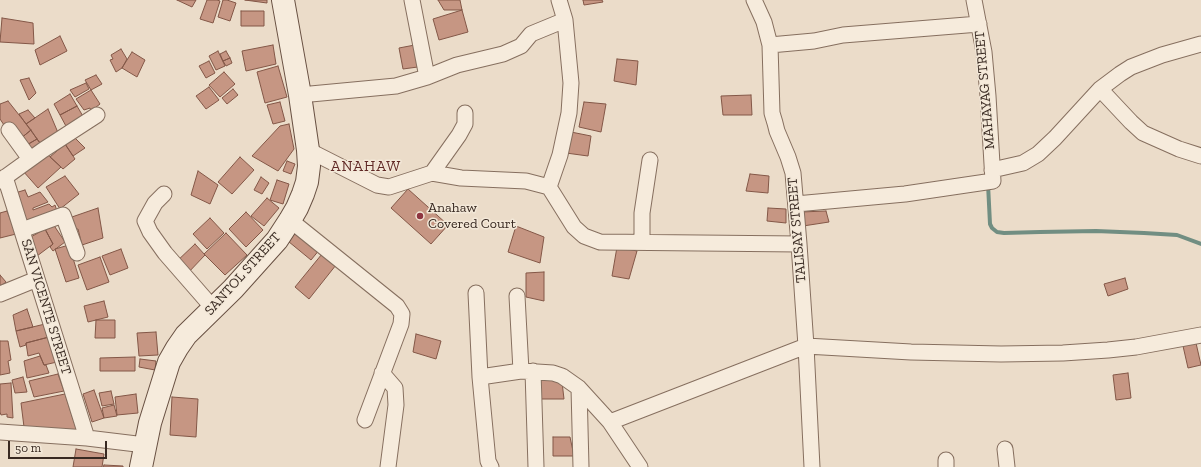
<!DOCTYPE html>
<style>
body{margin:0}
#map{position:relative;width:1201px;height:467px;overflow:hidden;background:#ebdcc9;font-family:"Zilla Slab",serif}
canvas{display:block}
.scale{position:absolute;left:8px;top:441px;width:99px;height:18px;box-sizing:border-box;border:2px solid #382921;border-top:0;padding-left:5px;font-size:12px;line-height:14px;white-space:nowrap;color:#382921;-webkit-text-stroke:3px #f3e8d8;paint-order:stroke}
</style>
<div id="map">
<canvas width="1201" height="467"></canvas>
<div class="scale">50 m</div>
</div>
<script>
const ctx = document.querySelector('canvas').getContext('2d');
ctx.lineJoin = 'round';
function shape(rows) {
  const path = new Path2D();
  for (const r of rows) {
    path.moveTo(r[0], r[1]);
    for (let i = 2; i < r.length; i += 2) path.lineTo(r[i], r[i + 1]);
  }
  return path;
}
function trace(path, color, width, dash) {
  ctx.strokeStyle = color;
  ctx.lineWidth = width;
  ctx.lineCap = dash ? 'butt' : 'round';
  ctx.setLineDash(dash || []);
  ctx.stroke(path);
}
function fillPath(path, color) {
  ctx.fillStyle = color;
  ctx.fill(path, 'evenodd');
}
function drawText(font, color, halo, rows, align = 'center') {
  ctx.font = font + ' "Zilla Slab",serif';
  ctx.lineWidth = 3;
  ctx.setLineDash([]);
  ctx.textBaseline = 'middle';
  ctx.strokeStyle = halo;
  ctx.fillStyle = color;
  for (const [text, x, y, turn = 0] of rows) {
    ctx.save();
    ctx.translate(x, y);
    ctx.rotate((+turn || 0) * Math.PI / 180);
    ctx.textAlign = isNaN(turn) ? turn : align;
    if (halo) ctx.strokeText(text, 0, 0);
    ctx.fillText(text, 0, 0);
    ctx.restore();
  }
}
trace(shape([
 [988,184,990,224,992,228,997,232,1004,233,1040,232,1096,231,1144,233,1177,235,1201,244]
]), '#718e82', 4);
const building = shape([
 [177,0,196,0,192,7,177,0],
 [207,0,217,0,220,1,213,23,200,19,207,0],
 [223,0,227,0,236,3,230,21,218,17,223,0],
 [245,0,267,0,267,3,245,0],
 [438,0,460,0,462,10,444,10,438,0],
 [583,0,602,0,603,2,584,5,583,0],
 [462,10,468,32,439,40,433,19,462,10],
 [241,11,264,11,264,26,241,26,241,11],
 [2,18,33,23,34,44,0,42,2,18],
 [60,36,67,51,40,65,35,50,60,36],
 [420,44,425,66,403,69,399,48,420,44],
 [273,45,276,64,246,71,242,51,273,45],
 [121,49,127,59,122,68,116,72,110,60,113,59,111,55,121,49],
 [218,51,225,66,216,70,209,56,218,51],
 [226,51,230,58,223,61,220,54,226,51],
 [132,52,145,60,137,77,122,68,132,52],
 [230,58,232,63,226,66,223,61,230,58],
 [617,59,638,61,636,85,614,81,617,59],
 [209,61,215,73,206,78,199,66,209,61],
 [278,66,287,97,265,103,257,72,278,66],
 [224,72,235,84,220,97,209,85,224,72],
 [96,75,102,84,91,90,85,80,96,75],
 [29,78,36,93,29,100,20,80,29,78],
 [86,83,89,89,75,97,70,90,86,83],
 [209,87,219,100,206,109,196,96,209,87],
 [233,89,238,95,227,104,222,98,233,89],
 [91,90,100,104,91,111,90,108,84,110,76,99,91,90],
 [70,94,77,106,60,115,54,104,70,94],
 [751,95,752,115,723,115,721,96,751,95],
 [8,101,31,130,20,139,6,128,0,119,0,104,8,101],
 [280,102,285,121,273,124,267,105,280,102],
 [584,102,606,104,601,132,579,127,584,102],
 [77,106,84,118,67,128,60,115,77,106],
 [48,109,59,135,43,147,26,124,48,109],
 [28,110,35,118,26,124,19,114,28,110],
 [289,124,294,149,278,171,252,156,280,126,289,124],
 [31,130,37,139,25,146,20,139,31,130],
 [571,132,591,136,588,156,566,153,571,132],
 [75,138,85,148,73,156,65,144,75,138],
 [37,139,43,147,31,157,25,146,37,139],
 [65,144,75,159,63,169,50,157,65,144],
 [44,151,61,167,38,188,23,171,44,151],
 [240,157,254,170,232,194,218,182,240,157],
 [287,161,295,164,291,174,283,171,287,161],
 [198,171,218,185,210,204,191,195,198,171],
 [750,174,769,176,768,193,746,191,750,174],
 [65,176,79,194,60,209,46,187,65,176],
 [261,177,269,183,262,194,254,190,261,177],
 [277,180,289,184,283,204,270,200,277,180],
 [408,189,448,225,431,244,391,208,408,189],
 [25,190,28,197,40,192,48,202,33,208,33,210,49,204,52,207,55,205,58,214,29,225,22,220,15,193,25,190],
 [267,198,279,208,264,226,251,216,267,198],
 [98,208,103,238,82,245,78,229,73,230,69,218,98,208],
 [768,208,786,209,786,223,767,221,768,208],
 [7,211,16,234,0,238,0,213,7,211],
 [826,211,829,222,803,226,801,212,826,211],
 [246,212,263,230,246,247,229,229,246,212],
 [210,218,224,233,207,249,193,234,210,218],
 [53,224,65,242,53,251,50,247,53,244,45,229,53,224],
 [292,226,320,249,311,260,283,237,292,226],
 [516,226,544,237,540,263,508,252,516,226],
 [45,229,53,244,37,256,29,238,45,229],
 [226,233,247,255,225,275,204,254,226,233],
 [195,244,205,255,186,275,175,263,195,244],
 [69,245,79,278,66,282,55,249,69,245],
 [617,247,637,251,629,279,612,276,617,247],
 [121,249,128,268,110,275,102,256,121,249],
 [322,254,336,265,309,299,295,287,322,254],
 [100,257,109,282,87,290,78,265,100,257],
 [544,272,544,301,526,297,526,273,544,272],
 [0,275,6,282,0,287,0,275],
 [1125,278,1128,289,1108,296,1104,284,1125,278],
 [104,301,108,317,88,322,84,306,104,301],
 [27,309,33,327,16,331,13,315,27,309],
 [96,320,115,320,115,338,95,338,96,320],
 [45,324,49,337,26,343,26,345,20,347,16,331,45,324],
 [156,332,158,355,139,356,137,333,156,332],
 [416,334,441,341,436,359,413,352,416,334],
 [49,337,57,362,44,365,39,353,28,356,26,343,49,337],
 [0,341,8,341,11,360,8,361,10,373,0,375,0,341],
 [1196,343,1201,365,1188,368,1183,346,1196,343],
 [40,356,44,365,46,365,49,373,27,378,24,361,40,356],
 [135,357,135,371,100,371,100,358,135,357],
 [140,359,156,361,155,370,139,367,140,359],
 [1128,373,1131,398,1116,400,1113,375,1128,373],
 [58,374,64,391,34,397,29,381,58,374],
 [23,377,27,392,15,393,12,380,23,377],
 [538,377,562,382,564,399,538,399,538,377],
 [11,383,13,418,7,417,7,414,1,415,0,412,0,384,11,383],
 [94,390,104,418,92,422,83,394,94,390],
 [111,391,114,404,102,406,99,393,111,391],
 [65,394,77,431,24,427,21,403,65,394],
 [136,394,138,413,117,415,115,397,136,394],
 [172,397,198,399,196,437,170,435,172,397],
 [114,405,117,416,104,418,102,408,114,405],
 [553,437,570,437,574,456,553,456,553,437],
 [76,449,104,454,102,467,73,467,76,449],
 [104,465,123,466,123,467,103,467,104,465]
]);
fillPath(building, '#c69683');
trace(building, '#835747', 1);
const minor = shape([
 [412,0,427,77],
 [754,0,764,22,770,45,772,113,775,123,777,131,788,157,793,173,799,244,806,346,812,467],
 [770,45,814,41,843,35,979,24],
 [1100,89,1131,122,1143,133,1179,149,1201,156],
 [300,95,396,86,427,77,457,65,503,54,521,46,531,34,565,20],
 [9,130,30,159],
 [308,150,377,185,389,187,432,173,461,178,526,181,549,187,574,227,584,236,600,242,799,244],
 [992,170,1023,163,1038,154,1055,138,1100,89,1120,74,1131,67,1162,55,1201,44],
 [432,173,459,135,465,124,465,113],
 [5,177,87,438],
 [0,181,43,150,97,115],
 [549,187,560,155,569,113,571,83,565,20,559,0],
 [164,194,155,203,145,221,150,232,165,253,213,308],
 [796,204,905,194,993,181,988,96,984,52,974,0],
 [290,220,397,306,402,314,401,324,365,420],
 [22,230,63,215,77,253],
 [642,242,642,213,650,160],
 [476,293,480,377,488,461,491,467],
 [0,294,37,279],
 [517,296,521,371],
 [533,371,536,467],
 [382,373,395,388,396,405,388,467],
 [480,377,521,371,553,373,562,376,579,388,610,422,640,467],
 [579,388,581,467],
 [610,422,806,346,911,352,1001,354,1063,353,1108,350,1136,347,1201,335],
 [0,432,87,438,145,445],
 [1005,449,1007,467],
 [946,460,946,467]
]);
const secondary = shape([
 [141,467,150,423,169,362,177,348,186,335,233,289,277,240,290,220,297,208,303,194,307,182,309,166,308,150,300,95,283,0]
]);
trace(minor, '#866f5f', 17);
trace(secondary, '#685042', 24);
trace(minor, '#f6ebdc', 15);
trace(secondary, '#f6ebdc', 22);
for (const [x, y, r, color] of [
 [420,216,4,"#8f3541"]
]) {
  const dot = new Path2D();
  dot.arc(x, y, r, 0, 2 * Math.PI);
  ctx.fillStyle = color;
  ctx.fill(dot);
  trace(dot, '#f3e8d8', 1.5);
}
drawText('14px', '#382921', '#f3e8d8', [
 ["MAHAYAG STREET",985,90,-95],
 ["TALISAY STREET",797,230,-95],
 ["SANTOL STREET",243,274,-48],
 ["SAN VICENTE STREET",46,307,73]
]);
drawText('14px', '#382921', '#f3e8d8', [
 ["Anahaw",428,208],
 ["Covered Court",428,224]
], 'left');
ctx.letterSpacing = '1px';
drawText('15px', '#602925', '#f3e8d8', [
 ["ANAHAW",366,167]
]);
ctx.letterSpacing = '0px';
</script>
